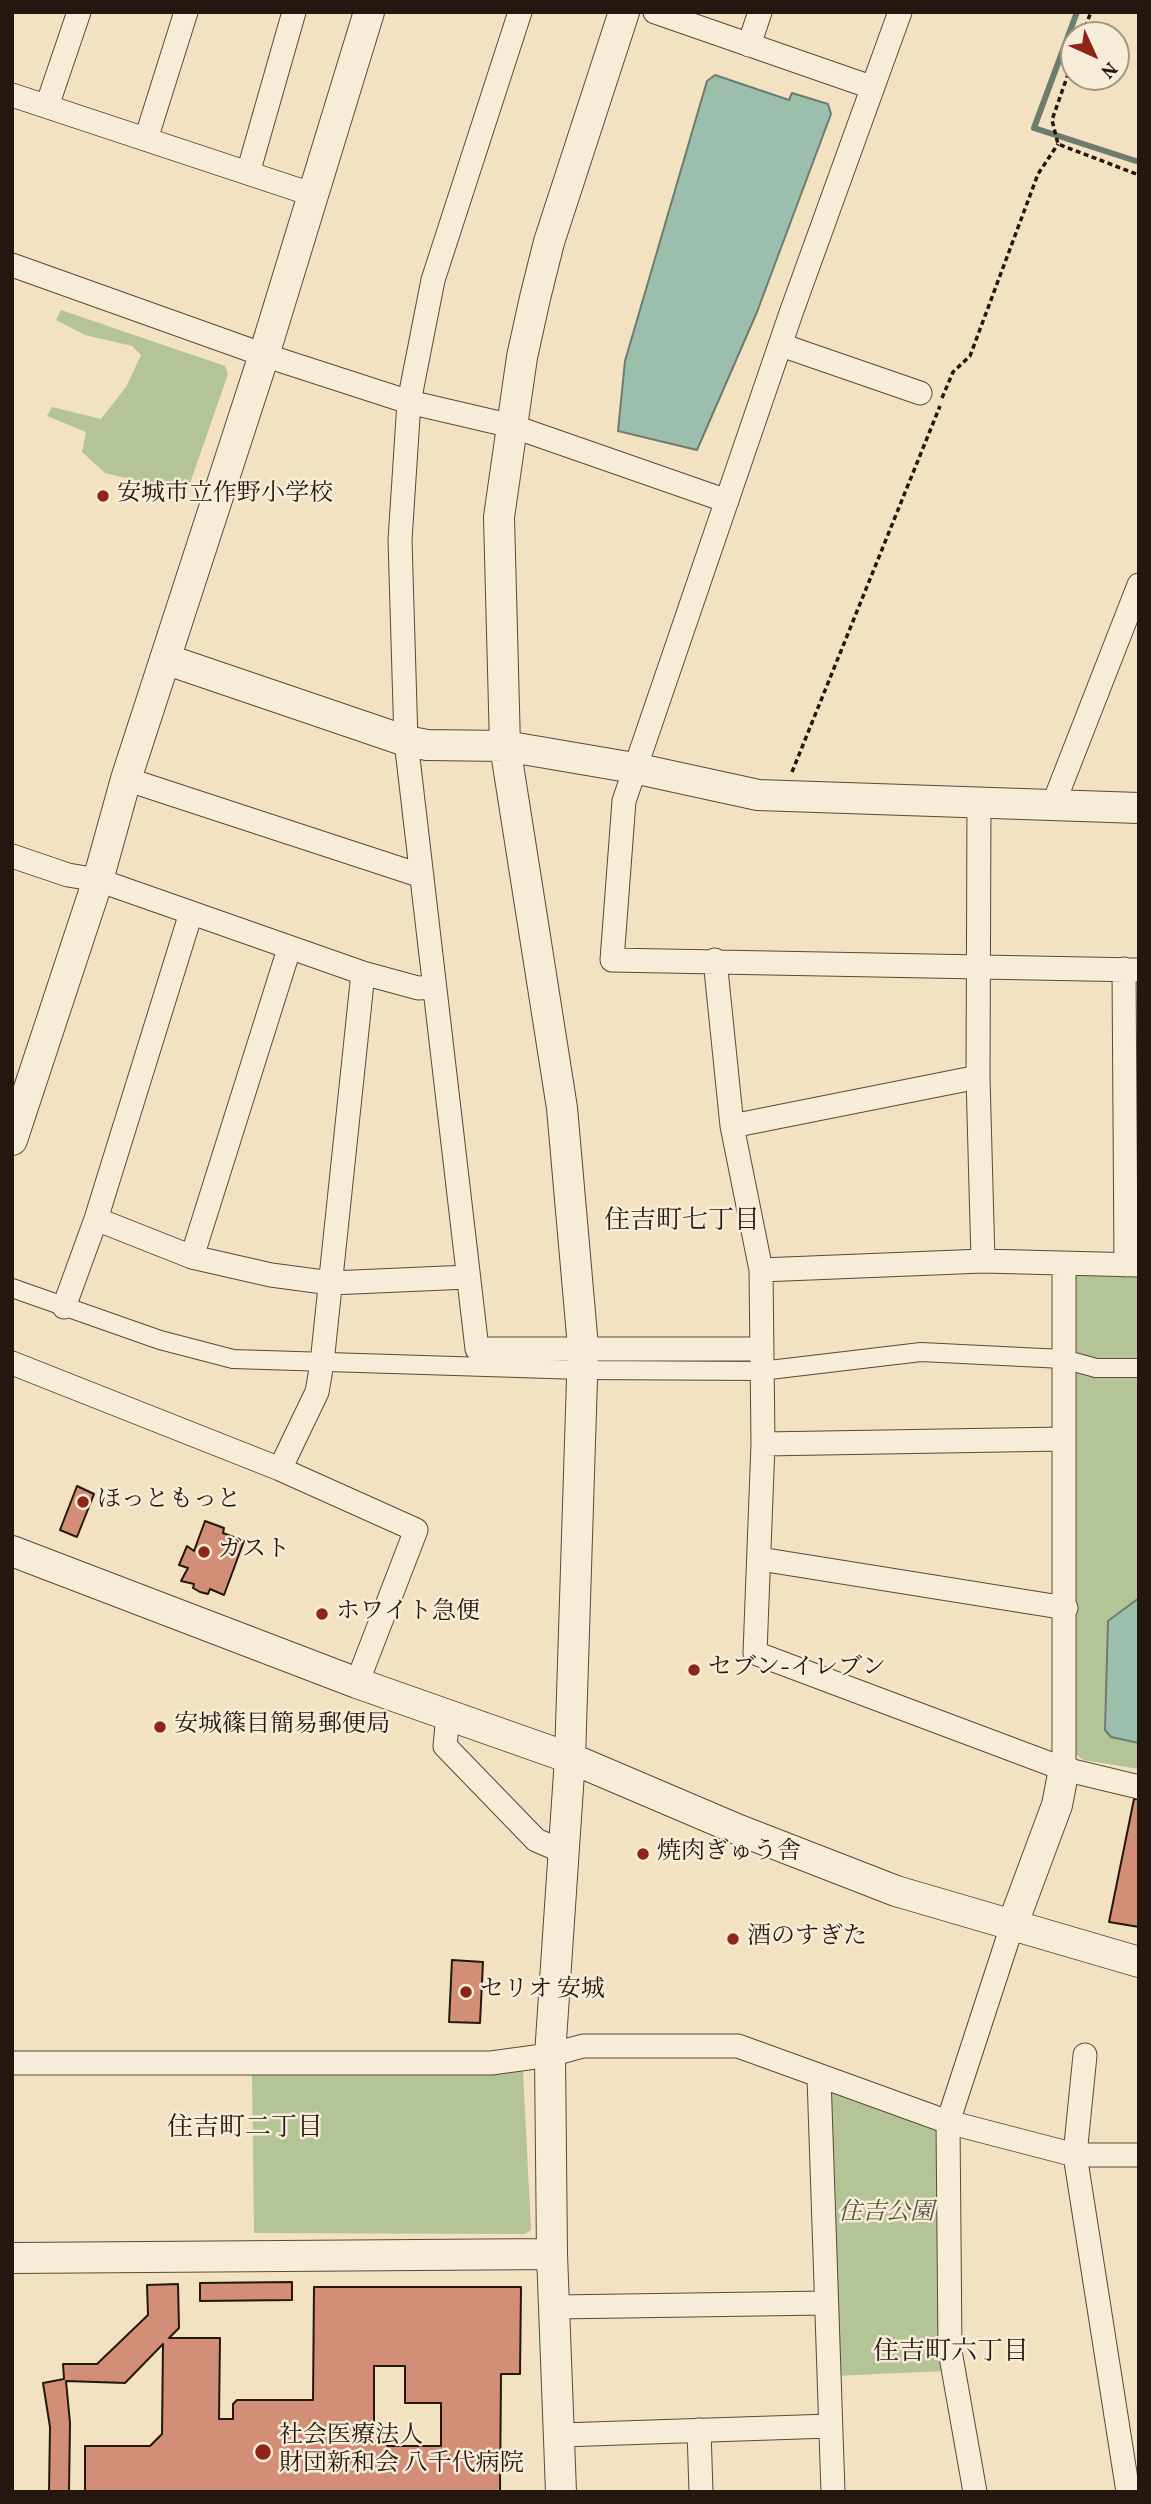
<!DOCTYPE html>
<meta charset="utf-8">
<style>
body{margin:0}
#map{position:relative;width:1151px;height:2504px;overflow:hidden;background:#f2e2c1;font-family:Vollkorn,serif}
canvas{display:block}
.frame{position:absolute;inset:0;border:14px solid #241710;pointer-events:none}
.north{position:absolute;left:1060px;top:21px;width:70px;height:70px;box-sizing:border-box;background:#f7ecd7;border:2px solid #a39787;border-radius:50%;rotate:135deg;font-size:19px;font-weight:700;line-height:28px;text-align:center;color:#241710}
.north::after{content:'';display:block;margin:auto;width:24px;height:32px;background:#8f2418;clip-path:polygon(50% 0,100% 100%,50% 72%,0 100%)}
</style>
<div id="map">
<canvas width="1151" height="2504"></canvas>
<div class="frame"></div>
<div class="north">N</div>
</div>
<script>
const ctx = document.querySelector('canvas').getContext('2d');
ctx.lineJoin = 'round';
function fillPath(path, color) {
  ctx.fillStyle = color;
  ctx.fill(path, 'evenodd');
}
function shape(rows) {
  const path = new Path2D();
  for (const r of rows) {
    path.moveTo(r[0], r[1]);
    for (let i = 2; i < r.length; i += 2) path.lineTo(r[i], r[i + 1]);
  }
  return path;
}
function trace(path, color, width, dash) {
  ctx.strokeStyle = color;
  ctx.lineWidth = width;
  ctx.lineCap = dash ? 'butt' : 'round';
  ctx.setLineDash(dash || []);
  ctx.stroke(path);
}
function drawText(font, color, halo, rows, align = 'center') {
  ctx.font = font + ' Vollkorn,"Noto Serif JP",serif';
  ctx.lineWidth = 5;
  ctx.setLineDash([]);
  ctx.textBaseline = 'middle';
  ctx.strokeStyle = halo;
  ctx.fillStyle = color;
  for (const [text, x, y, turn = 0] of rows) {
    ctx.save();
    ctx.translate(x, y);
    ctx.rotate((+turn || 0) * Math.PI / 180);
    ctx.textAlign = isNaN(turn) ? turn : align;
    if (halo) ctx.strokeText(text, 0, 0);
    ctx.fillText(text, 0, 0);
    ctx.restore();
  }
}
fillPath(shape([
 [61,310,225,366,228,374,187,492,105,473,82,452,86,432,47,416,52,407,101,419,126,387,141,355,132,346,85,335,56,320],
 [1078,1275,1139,1275,1139,1769,1083,1760,1071,1750,1073,1278],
 [505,2070,523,2071,531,2230,525,2234,254,2233,252,2071],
 [825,2086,942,2128,944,2371,835,2376]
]), '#b4c497');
const water = shape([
 [715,75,789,100,792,93,828,104,831,114,757,312,697,450,618,431,625,361,707,81,715,75],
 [1139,1598,1139,1743,1111,1737,1105,1730,1108,1621,1139,1598]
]);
fillPath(water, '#9cbfad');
trace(water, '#6c7c6e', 2);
trace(shape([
 [1077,12,1034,128,1139,162]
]), '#6c7c6e', 6);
const building = shape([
 [77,1486,94,1494,77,1537,60,1530,77,1486],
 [205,1521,224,1528,223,1533,244,1541,224,1595,210,1589,208,1594,200,1592,193,1588,194,1584,181,1581,188,1568,179,1565,187,1546,194,1551,205,1521],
 [1134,1799,1139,1799,1139,1927,1109,1922,1134,1799],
 [452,1960,483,1962,480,2023,449,2022,452,1960],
 [292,2282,292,2300,200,2301,200,2283,292,2282],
 [178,2284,179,2328,169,2338,220,2338,219,2419,233,2419,233,2404,237,2400,313,2400,314,2287,521,2287,520,2374,501,2374,500,2492,85,2492,85,2446,150,2446,162,2434,163,2344,125,2383,66,2381,70,2423,69,2492,49,2492,50,2427,43,2383,64,2379,63,2364,97,2364,148,2315,147,2285,178,2284],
 [374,2366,405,2366,405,2403,441,2403,441,2446,388,2446,374,2430,374,2366]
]);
fillPath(building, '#d28e76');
trace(building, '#241710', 2);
const pedestrian = shape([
 [12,1288,160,1340,233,1359,581,1370,761,1371,921,1352,1063,1359,1096,1368,1139,1368]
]);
const minor = shape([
 [520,12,433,280,409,402,400,540,406,741,477,1349,761,1349],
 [655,12,871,87],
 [900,12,791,313,624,801,612,960,1139,970],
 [749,45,760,12],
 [12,95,314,195],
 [47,106,79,12],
 [146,139,186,12],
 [248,173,294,12],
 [12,265,264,355,409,402,512,426,727,501],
 [781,345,920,393],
 [126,779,422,876],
 [979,803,978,1077,983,1261],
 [1053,805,1139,585],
 [12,856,68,875,98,880,363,973,418,988,434,987],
 [715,960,732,1126,761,1270,763,1444,755,1653,1064,1769,1139,1787],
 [1124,969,1126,1265],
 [732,1126,978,1077],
 [96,1219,192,1257,271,1275,331,1283,468,1277],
 [192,1257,289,949],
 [761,1270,983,1261,1139,1265],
 [64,1307,96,1219,191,913],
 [12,1363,280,1469,416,1530,357,1683],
 [763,1444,1063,1439],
 [280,1469,317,1392,322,1363,363,973],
 [760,1559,1066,1608],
 [448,1715,445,1746,536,1840,564,1852],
 [1064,1769,1064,1264],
 [1085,2055,1075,2155,1128,2492],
 [12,2063,491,2063,550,2055,583,2046,738,2046,948,2122,1075,2155,1139,2155],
 [819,2077,833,2492],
 [556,2307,825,2303],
 [699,2430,701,2492],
 [561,2435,830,2426],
 [975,2492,950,2351,948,2122,1012,1926]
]);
const tertiary = shape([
 [165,659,406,741,427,745,505,746,634,768,758,795,1139,808],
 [12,1140,98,880,126,779,264,355,369,12],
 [12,1551,357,1683,570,1758,739,1830,896,1891,1139,1962],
 [1012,1926,1057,1805,1064,1769],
 [12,2258,552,2254],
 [561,2492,552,2254,550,2055,570,1758,583,1347,562,1108,505,746,499,517,522,357,535,298,549,242,624,12]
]);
trace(pedestrian, '#584a3c', 20);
trace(minor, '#584a3c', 25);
trace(tertiary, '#584a3c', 32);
trace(shape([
 [1082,35,1091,12],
 [1074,57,1052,120,1058,144,1139,175],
 [942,398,953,372,970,356,1038,174,1058,144],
 [792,772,940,406]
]), '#241710', 3.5, [5, 3.5]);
trace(pedestrian, '#f7ecd7', 18);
trace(minor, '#f7ecd7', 23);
trace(tertiary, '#f7ecd7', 30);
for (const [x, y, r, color] of [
 [103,496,7,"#8f2418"],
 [83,1502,7,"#8f2418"],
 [204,1552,7,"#8f2418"],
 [322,1614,7,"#8f2418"],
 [694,1670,7,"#8f2418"],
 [160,1727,7,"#8f2418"],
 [643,1854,7,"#8f2418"],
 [733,1939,7,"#8f2418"],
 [466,1992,7,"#8f2418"],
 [263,2452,9,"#8f2418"]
]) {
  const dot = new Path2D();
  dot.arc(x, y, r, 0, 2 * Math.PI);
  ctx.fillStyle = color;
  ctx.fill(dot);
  trace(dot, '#f7ecd7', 2.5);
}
drawText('24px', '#241710', '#f7ecd7', [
 ["安城市立作野小学校",117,496],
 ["ほっともっと",97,1502],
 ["ガスト",218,1552],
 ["ホワイト急便",336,1614],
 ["セブン-イレブン",708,1670],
 ["安城篠目簡易郵便局",174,1727],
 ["焼肉ぎゅう舎",657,1854],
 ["酒のすぎた",747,1939],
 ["セリオ 安城",480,1992],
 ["社会医療法人",279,2438],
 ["財団新和会 八千代病院",279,2466]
], 'left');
drawText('italic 24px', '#56543f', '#f7ecd7', [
 ["住吉公園",886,2215]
]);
drawText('26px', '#241710', '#f7ecd7', [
 ["住吉町七丁目",682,1223],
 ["住吉町二丁目",245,2130],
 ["住吉町六丁目",951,2354]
]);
</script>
